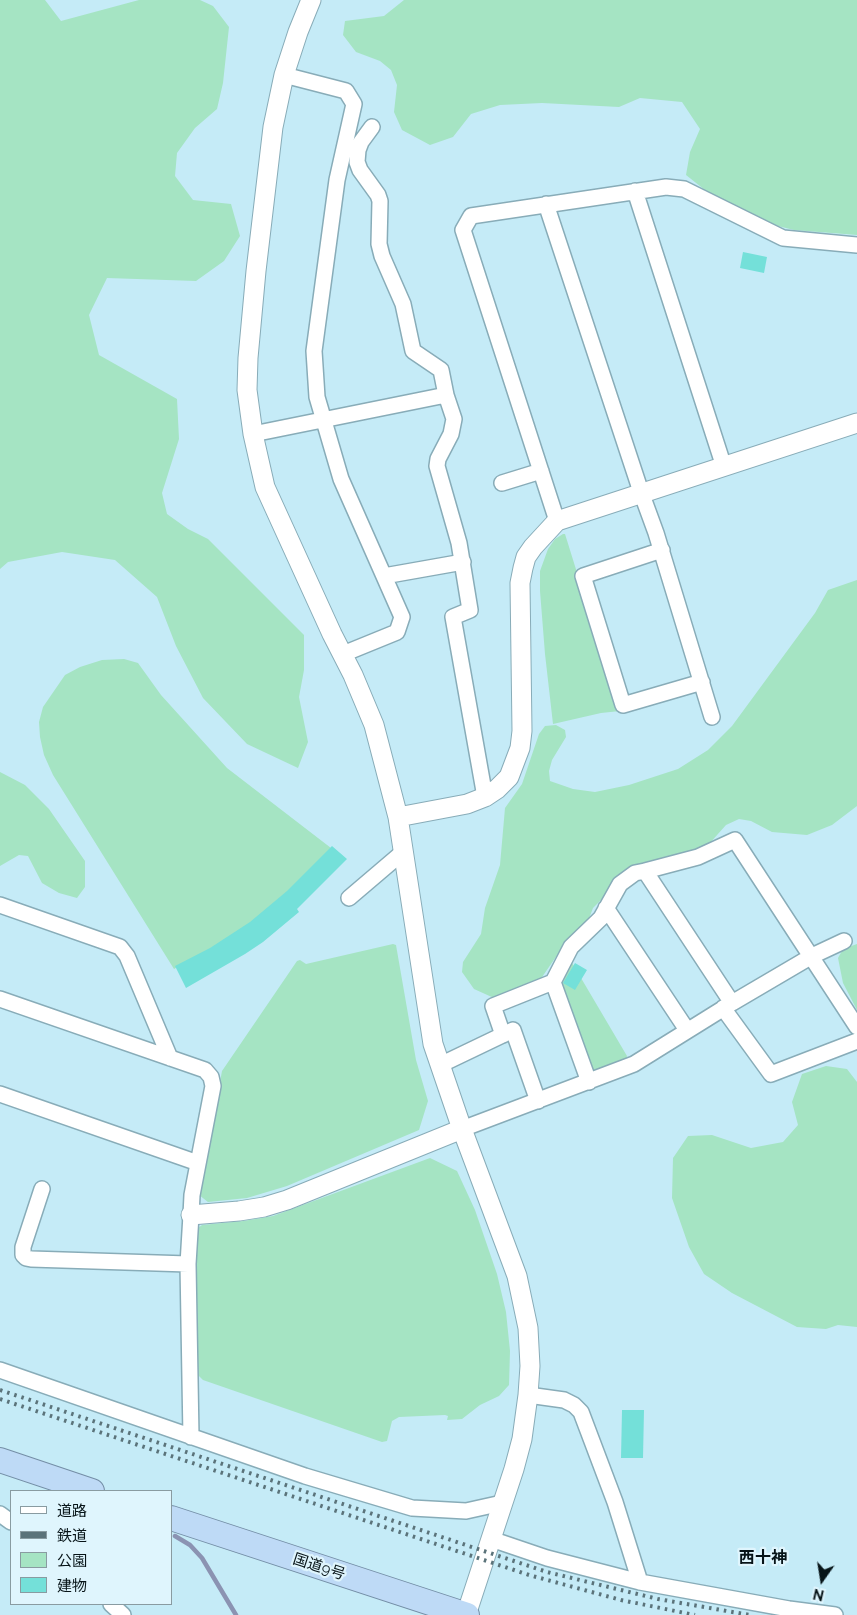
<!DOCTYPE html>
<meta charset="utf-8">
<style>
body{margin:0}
#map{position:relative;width:857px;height:1615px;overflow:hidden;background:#c5ebf7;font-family:Raleway,"Noto Sans JP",sans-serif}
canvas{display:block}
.legend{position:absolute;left:10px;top:1490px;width:162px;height:115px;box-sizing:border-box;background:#dff5fd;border:1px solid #899ba1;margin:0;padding:6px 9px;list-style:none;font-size:15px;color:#071418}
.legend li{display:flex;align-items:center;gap:10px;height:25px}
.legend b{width:25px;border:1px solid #899ba1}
.north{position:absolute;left:797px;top:1555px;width:50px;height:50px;-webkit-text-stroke:4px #dff5fd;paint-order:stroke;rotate:193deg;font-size:14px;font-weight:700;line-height:20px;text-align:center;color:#071418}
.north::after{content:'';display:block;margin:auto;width:18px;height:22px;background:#071418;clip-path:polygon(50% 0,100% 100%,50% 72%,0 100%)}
</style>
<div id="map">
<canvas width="857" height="1615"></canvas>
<ul class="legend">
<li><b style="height:6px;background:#fff"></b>道路</li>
<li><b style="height:6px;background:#5b737a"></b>鉄道</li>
<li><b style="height:14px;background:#a5e4c3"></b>公園</li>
<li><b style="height:14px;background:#74e0d9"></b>建物</li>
</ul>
<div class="north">N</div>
</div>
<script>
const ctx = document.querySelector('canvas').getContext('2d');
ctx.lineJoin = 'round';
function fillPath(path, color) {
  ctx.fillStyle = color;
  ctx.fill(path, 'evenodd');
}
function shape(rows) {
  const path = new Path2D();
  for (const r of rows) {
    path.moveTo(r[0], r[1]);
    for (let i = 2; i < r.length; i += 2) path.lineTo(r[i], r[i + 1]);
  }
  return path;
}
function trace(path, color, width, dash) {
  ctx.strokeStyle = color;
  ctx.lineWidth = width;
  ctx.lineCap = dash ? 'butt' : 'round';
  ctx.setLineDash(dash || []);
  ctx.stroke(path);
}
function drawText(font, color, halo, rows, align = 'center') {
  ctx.font = font + ' Raleway,"Noto Sans JP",sans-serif';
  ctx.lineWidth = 4.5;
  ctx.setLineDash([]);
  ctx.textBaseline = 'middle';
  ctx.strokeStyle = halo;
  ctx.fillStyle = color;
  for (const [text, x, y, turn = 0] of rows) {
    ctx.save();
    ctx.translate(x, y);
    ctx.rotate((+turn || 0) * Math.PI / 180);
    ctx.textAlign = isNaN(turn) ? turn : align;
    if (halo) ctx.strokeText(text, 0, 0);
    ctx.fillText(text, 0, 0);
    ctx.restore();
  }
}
fillPath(shape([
 [0,0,45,0,61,21,139,0,200,0,213,6,229,27,223,83,217,109,195,128,177,153,175,176,193,200,231,204,240,236,224,261,196,281,107,278,89,315,99,355,177,399,179,439,162,493,167,514,188,529,208,539,304,635,304,670,299,697,308,742,298,768,247,744,203,698,176,646,157,597,115,560,62,552,8,562,0,569],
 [404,0,857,0,857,235,794,230,774,225,715,198,686,175,690,152,700,129,682,102,640,98,619,107,542,103,500,105,471,114,453,137,430,145,402,130,394,112,397,85,391,70,380,61,356,52,343,35,345,21,384,16],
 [563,534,565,534,620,711,601,713,553,724,545,654,540,591,540,571,548,549,555,539],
 [857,580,857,806,832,825,807,835,772,832,751,821,739,819,726,825,709,844,668,859,648,861,628,873,593,908,588,921,579,934,560,951,540,980,494,998,474,989,462,972,463,962,481,934,485,908,500,865,505,808,522,784,539,734,545,726,556,725,565,730,566,737,552,760,549,771,550,781,573,789,595,792,629,785,678,769,708,750,732,726,815,613,828,590],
 [124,659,138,663,161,695,227,768,331,848,308,874,242,931,174,969,53,775,44,755,40,737,39,722,43,707,65,675,80,667,102,660],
 [0,772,25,785,49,809,85,861,85,887,77,898,59,893,42,883,28,856,19,855,0,866],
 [393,944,396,945,416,1060,428,1101,419,1130,287,1186,247,1198,208,1202,199,1195,222,1071,297,961,300,960,306,964],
 [857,944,857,1010,843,983,838,958,843,949],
 [571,961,627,1056,626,1060,597,1071,592,1069,559,982],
 [826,1066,847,1069,857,1082,857,1327,838,1325,826,1329,797,1327,732,1293,704,1274,689,1247,672,1198,673,1158,688,1136,712,1135,751,1148,783,1142,798,1125,792,1102,802,1074],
 [430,1158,457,1171,475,1210,497,1274,506,1312,510,1351,509,1385,499,1396,480,1405,462,1419,447,1420,448,1416,445,1415,399,1417,392,1421,387,1441,382,1442,203,1380,198,1375,195,1369,194,1231,202,1225,243,1221,273,1216]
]), '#a5e4c3');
trace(shape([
 [175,1536,190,1545,202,1558,236,1615]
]), '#8b93b2', 4.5);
fillPath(shape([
 [743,252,767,257,764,273,740,268],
 [332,846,347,859,297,909,299,912,263,942,245,954,186,988,175,966,210,948,250,922,287,891],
 [575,963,587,970,575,990,563,983],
 [622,1410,644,1410,643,1458,621,1458]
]), '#74e0d9');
const minor = shape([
 [284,75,346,91,354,104,337,180,314,351,317,397,341,479,402,617,397,632,343,654],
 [372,127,361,142,358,150,357,162,360,170,378,195,380,201,379,244,382,256,403,304,413,351,441,370,446,395,454,419,451,434,438,459,437,466,459,543,470,610,453,617,485,797],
 [635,191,724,467],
 [546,204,641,492,656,533,712,717],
 [253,434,446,395],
 [502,483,541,471],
 [557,521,463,230,471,216,666,187,684,189,783,238,857,245],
 [662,550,583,576,623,705,702,682],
 [384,576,463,562],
 [645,871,698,857,735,840,857,1027],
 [349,898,403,852],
 [0,905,120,947,127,956,170,1058],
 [606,908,687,1030],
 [553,982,589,1082],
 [0,999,205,1070,211,1077,213,1086,192,1195,191,1215,188,1264,191,1437],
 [723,1008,771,1074,857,1041],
 [503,1035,493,1006,553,982,571,947,601,918,620,884,635,873,645,871,732,1003],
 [440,1065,513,1030,538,1101],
 [0,1094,198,1163],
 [462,1129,634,1064,732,1003,812,956,844,941],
 [42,1189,23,1247,23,1255,26,1258,31,1259,188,1264],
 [0,1370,305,1476,412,1508,466,1511,502,1503],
 [528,1395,564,1400,574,1405,581,1412,615,1502,640,1582],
 [0,1514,11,1522],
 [491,1539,547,1558,640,1582,789,1609,835,1615],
 [111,1604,123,1615]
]);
const tertiary = shape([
 [311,0,298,32,284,75,273,127,256,271,248,358,247,390,253,434,265,487,332,634,353,675,374,725,398,817,433,1044,462,1129,517,1276,528,1328,530,1366,528,1395,522,1439,514,1469,466,1615],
 [398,817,467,804,485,797,497,789,509,777,520,748,522,731,520,583,523,568,526,557,533,547,557,521,857,423],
 [191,1215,239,1211,264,1207,287,1200,462,1129]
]);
const trunk = shape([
 [0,1460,92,1491],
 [171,1518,467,1615]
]);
trace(minor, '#88acb8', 18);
trace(tertiary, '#88acb8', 21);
trace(trunk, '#748ea6', 26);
trace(minor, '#fff', 15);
trace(tertiary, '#fff', 19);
trace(trunk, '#bedaf6', 24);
trace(shape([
 [0,1390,547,1572,658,1599,750,1615],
 [0,1399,529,1575,621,1600,695,1615]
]), '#5b737a', 4, [2.5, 5]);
drawText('15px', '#071418', '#dff5fd', [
 ["国道9号",319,1567,18]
]);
drawText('bold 16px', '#071418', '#dff5fd', [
 ["西十神",763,1558]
]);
</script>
